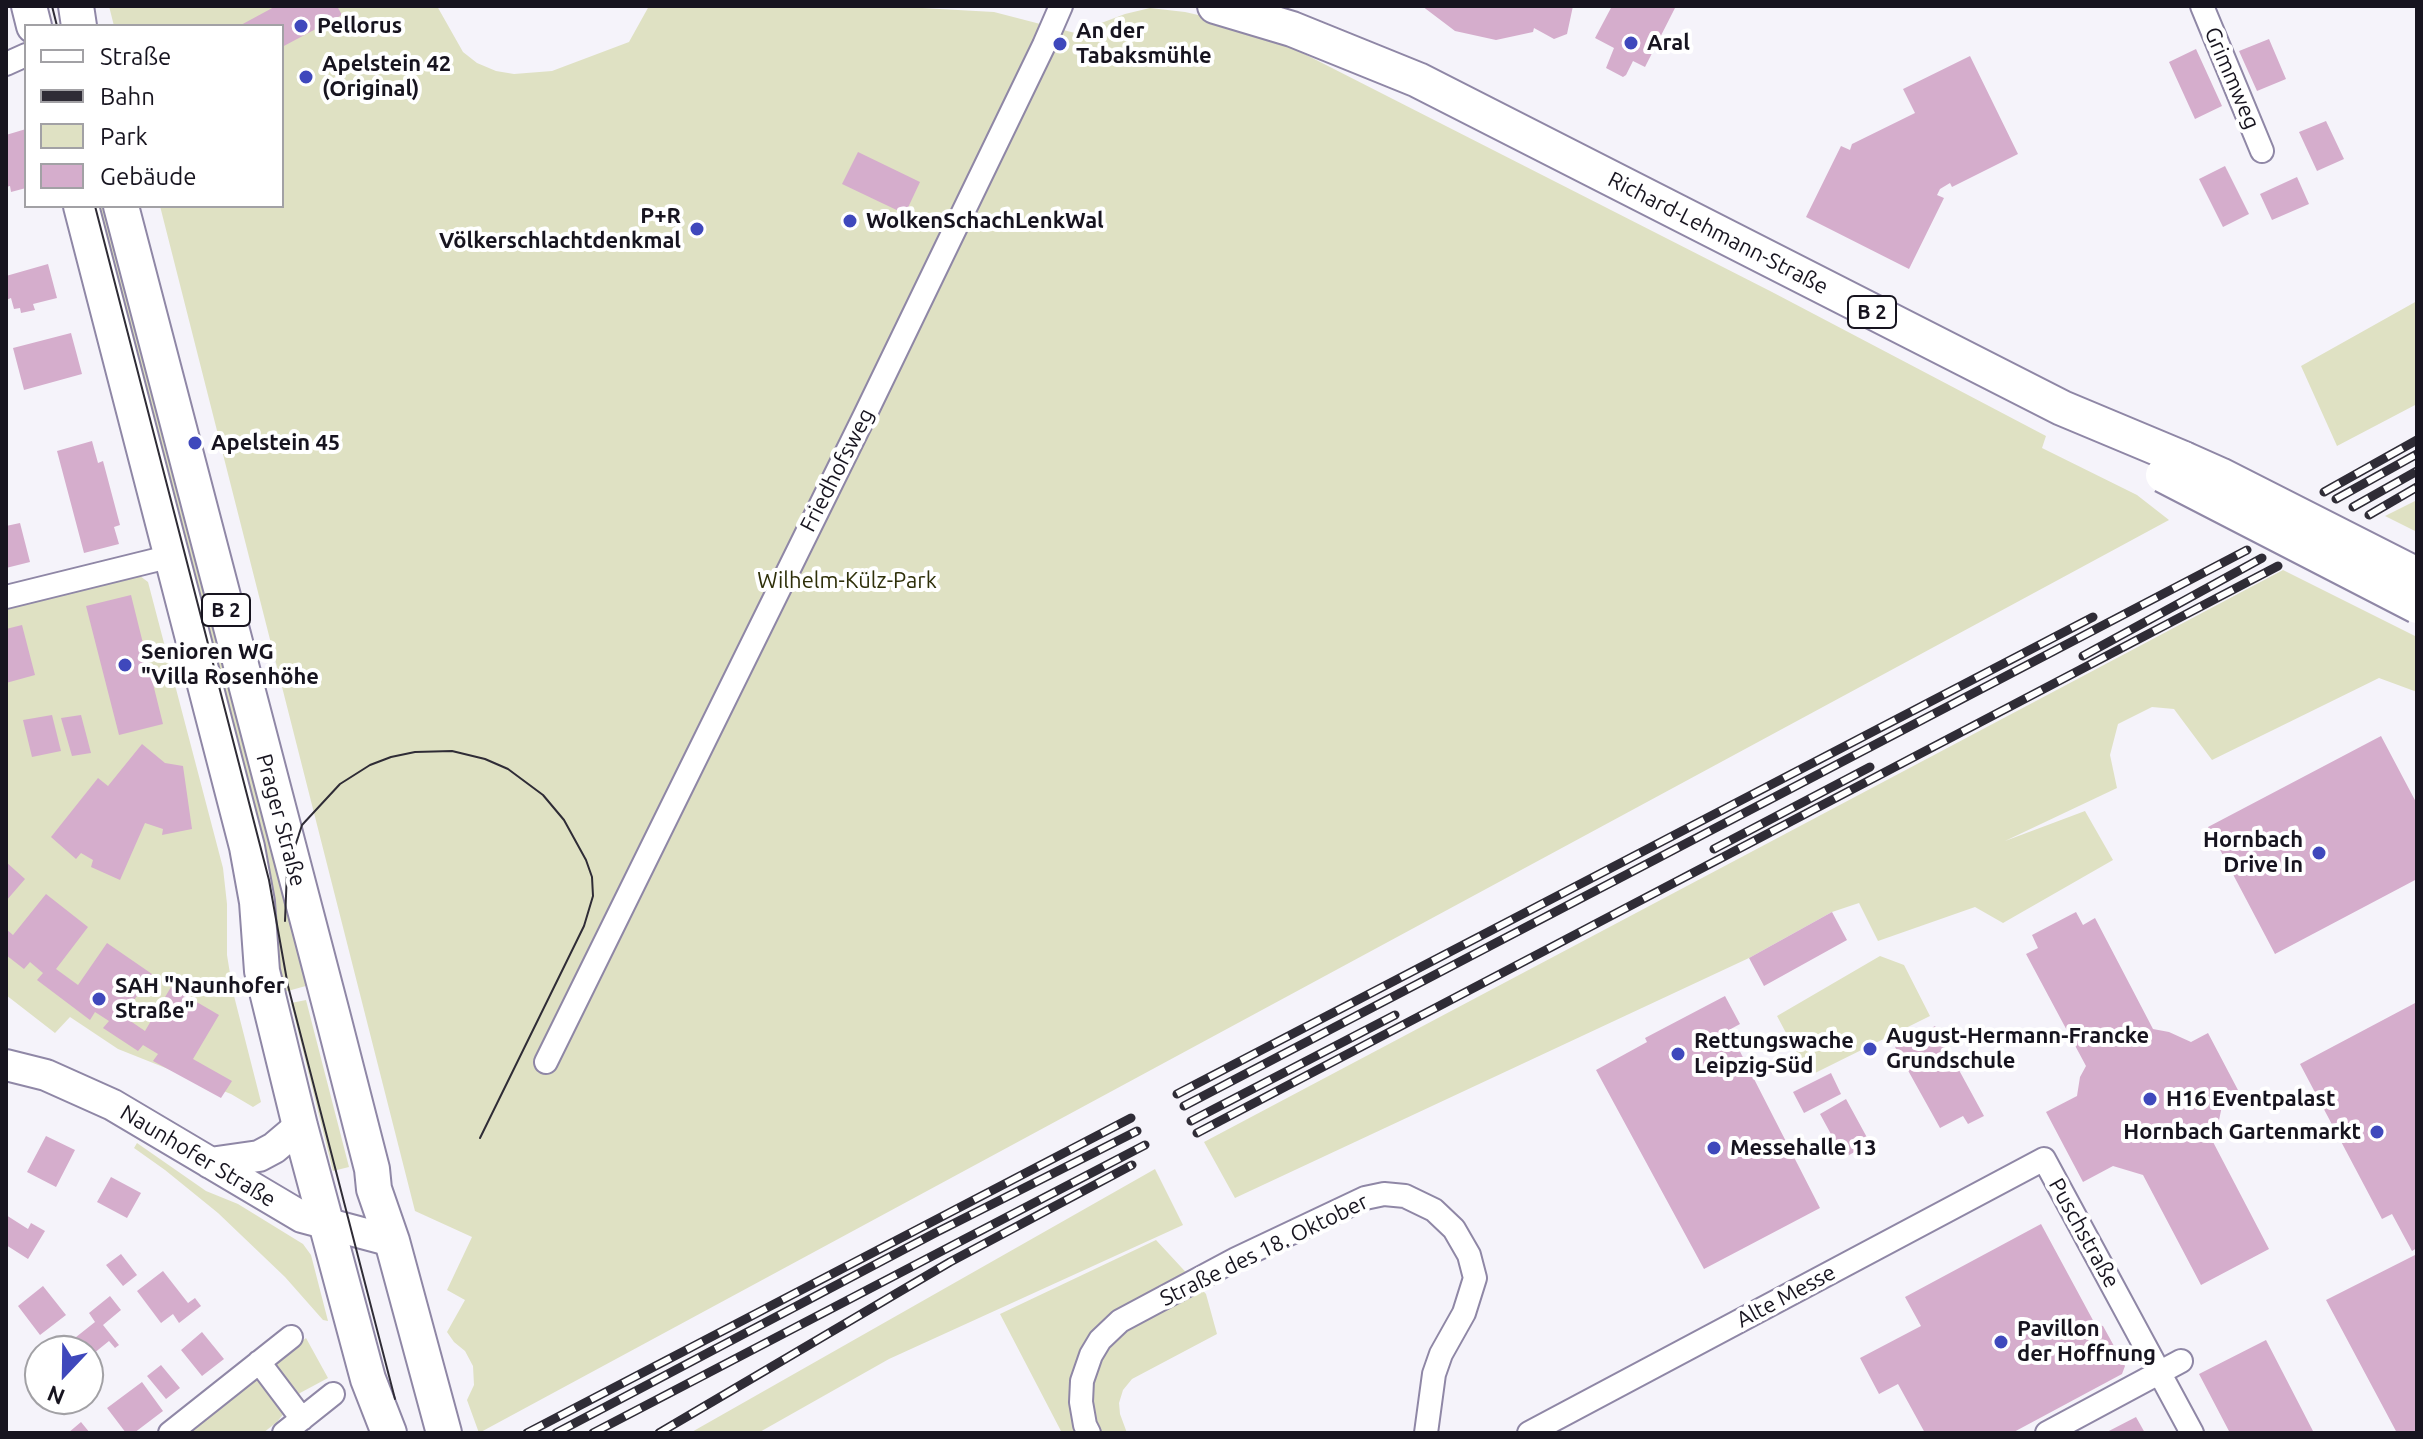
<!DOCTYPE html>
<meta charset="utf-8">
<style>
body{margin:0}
#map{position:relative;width:2423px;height:1439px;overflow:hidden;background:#f5f3fa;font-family:Ubuntu,sans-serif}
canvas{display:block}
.frame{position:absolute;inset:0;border:8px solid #17141f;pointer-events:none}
.legend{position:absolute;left:24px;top:24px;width:260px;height:184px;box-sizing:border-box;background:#fff;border:2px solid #a2a1a5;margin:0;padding:10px 14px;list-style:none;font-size:24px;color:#17141f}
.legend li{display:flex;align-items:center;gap:16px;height:40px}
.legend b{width:40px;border:2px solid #a2a1a5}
.north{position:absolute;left:24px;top:1335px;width:80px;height:80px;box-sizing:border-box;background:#fff;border:2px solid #a2a1a5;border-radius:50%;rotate:202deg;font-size:22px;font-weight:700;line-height:32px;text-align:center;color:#17141f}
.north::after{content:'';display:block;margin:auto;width:28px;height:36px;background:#3f48bc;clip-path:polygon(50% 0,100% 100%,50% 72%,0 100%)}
</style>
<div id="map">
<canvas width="2423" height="1439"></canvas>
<div class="frame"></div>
<ul class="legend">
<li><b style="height:10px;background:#fff"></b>Straße</li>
<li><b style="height:10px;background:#2f2c36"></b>Bahn</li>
<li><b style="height:22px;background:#dfe1c3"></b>Park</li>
<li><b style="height:22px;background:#d5adcc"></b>Gebäude</li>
</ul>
<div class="north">N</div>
</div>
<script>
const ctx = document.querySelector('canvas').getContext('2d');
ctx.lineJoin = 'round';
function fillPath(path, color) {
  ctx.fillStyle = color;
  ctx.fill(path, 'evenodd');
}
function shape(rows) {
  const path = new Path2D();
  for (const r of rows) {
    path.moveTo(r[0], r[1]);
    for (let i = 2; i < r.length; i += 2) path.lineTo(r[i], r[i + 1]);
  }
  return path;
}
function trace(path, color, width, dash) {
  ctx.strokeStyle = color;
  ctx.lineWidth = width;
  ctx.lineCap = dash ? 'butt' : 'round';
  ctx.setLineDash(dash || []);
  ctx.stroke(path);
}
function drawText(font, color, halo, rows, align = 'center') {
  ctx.font = font + ' Ubuntu,sans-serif';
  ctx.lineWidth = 8;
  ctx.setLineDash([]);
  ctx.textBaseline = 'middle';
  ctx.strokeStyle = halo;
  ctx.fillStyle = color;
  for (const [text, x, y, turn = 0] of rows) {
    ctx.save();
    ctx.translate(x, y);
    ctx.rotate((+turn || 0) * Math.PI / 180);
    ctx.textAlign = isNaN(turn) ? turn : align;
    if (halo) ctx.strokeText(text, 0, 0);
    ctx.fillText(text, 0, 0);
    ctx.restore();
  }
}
fillPath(shape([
 [109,6,437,6,463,52,477,63,496,71,514,74,552,71,629,42,649,6,886,6,994,12,1075,33,1125,14,1150,8,1185,12,1238,24,1275,39,1772,292,2046,436,2042,448,2137,495,2169,520,479,1433,467,1400,474,1385,473,1366,465,1351,454,1342,447,1332,465,1300,447,1290,472,1237,415,1211,160,206,282,206,282,26,114,26],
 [91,206,110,206,313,984,277,994],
 [2417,301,2417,404,2337,446,2301,366],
 [2417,500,2417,532,2385,516],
 [2283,570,2417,637,2417,692,2379,678,2212,760,2174,709,2152,707,2118,724,2110,755,2117,788,2005,841,2085,811,2113,860,2003,923,1975,907,1878,941,1859,903,1832,912,1749,958,1235,1198,1204,1142],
 [136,573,148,582,223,868,227,904,227,955,233,992,261,1102,253,1107,231,1094,118,1049,70,1017,55,1033,6,995,6,608],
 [1880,956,1904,965,1930,1016,1809,1076,1777,1016],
 [306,1000,349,1167,333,1171,291,1003],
 [137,1143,206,1191,238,1204,303,1244,311,1255,328,1321,323,1320,285,1277,218,1213,165,1170,134,1148],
 [1155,1169,1183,1225,889,1359,758,1433,690,1433],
 [1156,1240,1206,1294,1217,1334,1132,1379,1123,1390,1119,1403,1120,1414,1127,1433,1062,1433,1000,1314],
 [306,1338,328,1378,300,1393,277,1422,263,1433,185,1433]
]), '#dfe1c3');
fillPath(shape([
 [276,6,337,6,342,15,282,47,282,26,239,26],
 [1422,6,1573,6,1567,34,1554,39,1534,28,1533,32,1496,40,1455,31],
 [1612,6,1676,6,1645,67,1633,61,1626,75,1623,77,1606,68,1614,48,1595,38],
 [2269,39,2286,79,2257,91,2239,51],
 [2196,49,2222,106,2195,119,2169,62],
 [1970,56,2018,154,1952,187,1950,183,1940,189,1937,195,1944,198,1909,269,1806,217,1841,146,1850,150,1852,144,1915,113,1903,89],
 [2326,121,2344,159,2317,171,2299,132],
 [26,129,26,188,11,192,10,186,6,187,6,135],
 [858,152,920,182,905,214,842,184],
 [2225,166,2249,214,2223,227,2199,179],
 [2297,177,2309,204,2272,220,2260,194],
 [48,264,57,298,33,304,35,310,21,313,20,308,14,309,11,298,6,300,6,276],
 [71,333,82,374,24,390,13,348],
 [92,441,98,463,103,461,120,525,114,527,119,544,84,553,57,451],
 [20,523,30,562,6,568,6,526],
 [131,595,163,724,119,735,86,606],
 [22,625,35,675,6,683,6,629],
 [52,715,61,751,32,757,23,720],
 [81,715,91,753,72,756,61,718],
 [2381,736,2417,804,2417,879,2275,954,2208,827],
 [142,744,165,763,183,766,192,829,162,835,163,829,145,823,120,880,91,867,93,860,81,853,76,859,51,837,98,778,108,786],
 [6,862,25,879,6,901],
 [46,894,88,927,56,969,78,985,107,943,152,974,123,1016,145,1031,171,987,219,1015,193,1059,232,1081,221,1098,153,1061,158,1054,143,1045,138,1051,103,1028,109,1021,95,1012,90,1020,37,980,43,973,30,962,24,969,6,955,6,929,13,935],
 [1832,912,1847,940,1764,986,1749,958],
 [2076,912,2083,925,2095,918,2153,1029,2169,1032,2191,1042,2208,1033,2239,1092,2223,1101,2218,1125,2212,1140,2269,1249,2201,1285,2143,1175,2113,1166,2083,1182,2046,1112,2077,1096,2080,1077,2086,1066,2026,954,2038,948,2032,935],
 [1725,996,1740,1024,1729,1030,1820,1208,1704,1269,1596,1070,1647,1042,1645,1038],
 [2417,1002,2417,1248,2412,1251,2392,1214,2382,1219,2300,1064],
 [1935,1026,1984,1116,1968,1124,1963,1116,1940,1128,1895,1047],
 [1831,1073,1841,1094,1804,1113,1793,1092],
 [1846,1099,1870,1143,1844,1158,1820,1114],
 [46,1136,75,1150,56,1187,27,1172],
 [111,1177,141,1193,127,1218,97,1202],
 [6,1215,28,1229,31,1223,45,1231,28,1259,6,1245],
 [2041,1224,2095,1324,2103,1326,2125,1366,2122,1374,2012,1433,1925,1433,1898,1384,1879,1394,1860,1358,1921,1326,1905,1297],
 [121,1254,137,1275,123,1286,106,1265],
 [2417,1254,2417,1433,2397,1433,2326,1300],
 [163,1271,188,1303,195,1298,201,1306,179,1323,173,1314,161,1323,137,1291],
 [43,1286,66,1315,40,1335,18,1306],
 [110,1296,121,1310,103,1325,119,1345,115,1348,109,1341,88,1358,88,1351,71,1351,66,1345,95,1322,89,1313],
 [202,1332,224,1359,202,1376,181,1350],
 [2266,1340,2314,1433,2230,1433,2199,1374],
 [161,1365,180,1388,166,1399,147,1376],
 [142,1382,163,1411,134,1433,126,1433,107,1408],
 [2136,1417,2145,1433,2105,1433],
 [81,1422,90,1433,68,1433]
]), '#d5adcc');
const street = shape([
 [2202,6,2262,151],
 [6,64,26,55],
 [6,597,172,556],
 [546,1062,865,415,1044,45,1061,6],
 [259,1362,302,1419],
 [170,1433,291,1337],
 [284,1433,333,1394],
 [1089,1433,1085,1425,1081,1402,1082,1381,1091,1355,1100,1340,1120,1321,1236,1259,1365,1198,1384,1194,1405,1196,1434,1210,1454,1229,1469,1255,1475,1278,1464,1313,1441,1354,1434,1374,1426,1433],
 [1529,1433,2044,1159,2192,1433],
 [2047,1433,2181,1361]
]);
const secondary = shape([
 [6,1065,46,1075,113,1105,302,1217,392,1241],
 [210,1163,259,1156,274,1148,300,1126]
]);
const primary = shape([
 [29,6,34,26],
 [76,6,79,26],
 [1215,6,1292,29,1418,80,2062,408,2184,459],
 [81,206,247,847,257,902,262,971,300,1126,368,1379,389,1433],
 [121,206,332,1013,372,1169,374,1189,392,1241,444,1433]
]);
trace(street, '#8f87a6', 26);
trace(secondary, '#8f87a6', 34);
trace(primary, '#8f87a6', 38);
trace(street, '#fff', 22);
trace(secondary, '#fff', 30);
trace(primary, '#fff', 34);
trace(shape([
 [52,6,57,26],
 [95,206,269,880,288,986,395,1399],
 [285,921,287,871,302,825,340,784,370,765,391,757,415,752,452,751,485,759,508,769,543,795,564,820,586,860,592,877,593,896,584,926,480,1138]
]), '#2f2c36', 2);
const rail = shape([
 [2324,492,2417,440],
 [2336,499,2417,454],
 [2353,507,2417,471],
 [2369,515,2417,487],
 [2083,656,2262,558],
 [1714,849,1870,767],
 [1177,1094,2093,617],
 [1184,1106,2247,550],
 [1191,1121,1395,1015],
 [1197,1133,2278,566],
 [527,1433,1131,1118],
 [556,1433,935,1233,1137,1131],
 [593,1433,1145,1145],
 [659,1433,950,1262,1132,1165]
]);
trace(rail, '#2f2c36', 9);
trace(rail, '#fff', 6, [18]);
const primaryBridge = shape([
 [2184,459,2220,475,2417,575],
 [2163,475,2417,606]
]);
trace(primaryBridge, '#8f87a6', 38, []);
trace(primaryBridge, '#fff', 34);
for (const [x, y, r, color] of [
 [301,26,8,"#3f48bc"],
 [1631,43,8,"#3f48bc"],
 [1060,44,8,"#3f48bc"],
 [306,77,8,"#3f48bc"],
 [850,221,8,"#3f48bc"],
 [697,229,8,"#3f48bc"],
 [195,443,8,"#3f48bc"],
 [125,665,8,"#3f48bc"],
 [2319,853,8,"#3f48bc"],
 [99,999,8,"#3f48bc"],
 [1870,1049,8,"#3f48bc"],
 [1678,1054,8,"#3f48bc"],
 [2150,1099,8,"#3f48bc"],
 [2377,1132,8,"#3f48bc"],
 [1714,1148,8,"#3f48bc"],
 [2001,1342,8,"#3f48bc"]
]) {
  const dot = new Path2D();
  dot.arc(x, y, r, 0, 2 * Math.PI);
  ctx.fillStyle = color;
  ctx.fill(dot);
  trace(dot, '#fff', 3);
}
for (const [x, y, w] of [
 [1872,312,48],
 [226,610,48]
]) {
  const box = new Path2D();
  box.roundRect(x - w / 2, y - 16, w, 32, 6);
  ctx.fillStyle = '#fff';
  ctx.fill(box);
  trace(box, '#17141f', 2);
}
drawText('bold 20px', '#17141f', null, [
 ["B 2",1872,312],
 ["B 2",226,610]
]);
drawText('bold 22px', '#17141f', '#fff', [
 ["Pellorus",317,26],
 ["An der",1076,31],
 ["Tabaksmühle",1076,56],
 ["Aral",1647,43],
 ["Apelstein 42",322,64],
 ["(Original)",322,89],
 ["P+R",681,216,"right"],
 ["Völkerschlachtdenkmal",681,241,"right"],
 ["WolkenSchachLenkWal",866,221],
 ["Apelstein 45",211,443],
 ["Senioren WG",141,652],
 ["\"Villa Rosenhöhe",141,677],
 ["Hornbach",2303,840,"right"],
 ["Drive In",2303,865,"right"],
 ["SAH \"Naunhofer",115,986],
 ["Straße\"",115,1011],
 ["August-Hermann-Francke",1886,1036],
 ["Grundschule",1886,1061],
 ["Rettungswache",1694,1041],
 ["Leipzig-Süd",1694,1066],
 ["H16 Eventpalast",2166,1099],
 ["Hornbach Gartenmarkt",2361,1132,"right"],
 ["Messehalle 13",1730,1148],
 ["Pavillon",2017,1329],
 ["der Hoffnung",2017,1354]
], 'left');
drawText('22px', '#17141f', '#fff', [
 ["Grimmweg",2232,78,67],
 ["Richard-Lehmann-Straße",1718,233,27],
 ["Friedhofsweg",837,470,-63],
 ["Prager Straße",281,820,75],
 ["Naunhofer Straße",198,1156,31],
 ["Puschstraße",2084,1233,61],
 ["Straße des 18. Oktober",1264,1250,-26],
 ["Alte Messe",1786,1296,-28]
]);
drawText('22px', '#2e2f09', '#fff', [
 ["Wilhelm-Külz-Park",847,581]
]);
</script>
